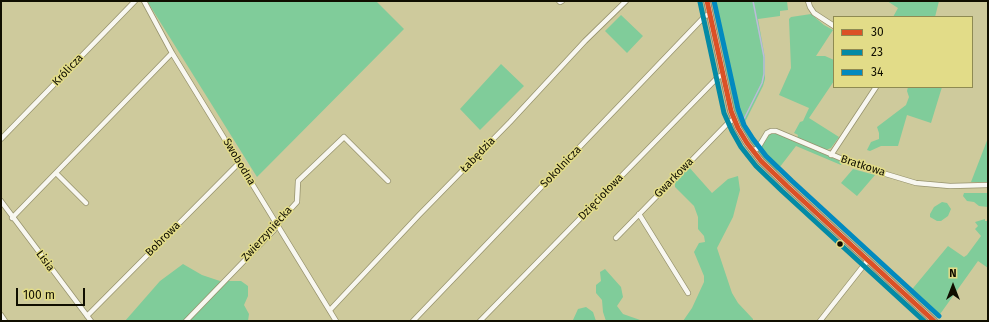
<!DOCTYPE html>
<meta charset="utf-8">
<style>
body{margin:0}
#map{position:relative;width:989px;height:322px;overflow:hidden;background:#ceca9c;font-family:"Fira Sans",sans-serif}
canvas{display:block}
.frame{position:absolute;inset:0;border:2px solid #100e00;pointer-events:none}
.legend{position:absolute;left:833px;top:16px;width:140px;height:72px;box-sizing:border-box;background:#e2dc88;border:1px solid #8e8a52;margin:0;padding:5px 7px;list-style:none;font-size:12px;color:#100e00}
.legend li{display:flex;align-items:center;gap:8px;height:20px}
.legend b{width:20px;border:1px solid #8e8a52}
.north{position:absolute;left:933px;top:266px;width:40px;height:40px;-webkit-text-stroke:3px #e2dc88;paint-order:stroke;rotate:0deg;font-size:11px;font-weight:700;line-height:16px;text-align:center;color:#100e00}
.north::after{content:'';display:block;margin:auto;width:14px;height:18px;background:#100e00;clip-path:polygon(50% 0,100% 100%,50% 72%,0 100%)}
.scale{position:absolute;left:16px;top:288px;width:69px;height:18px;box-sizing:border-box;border:2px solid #100e00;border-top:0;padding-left:5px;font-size:12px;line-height:14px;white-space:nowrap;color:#100e00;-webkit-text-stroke:3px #e2dc88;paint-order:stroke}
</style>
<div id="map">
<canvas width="989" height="322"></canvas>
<div class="frame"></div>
<ul class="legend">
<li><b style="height:5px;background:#db5126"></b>30</li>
<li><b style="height:5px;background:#038aa5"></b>23</li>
<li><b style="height:5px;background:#028abf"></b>34</li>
</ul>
<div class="north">N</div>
<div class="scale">100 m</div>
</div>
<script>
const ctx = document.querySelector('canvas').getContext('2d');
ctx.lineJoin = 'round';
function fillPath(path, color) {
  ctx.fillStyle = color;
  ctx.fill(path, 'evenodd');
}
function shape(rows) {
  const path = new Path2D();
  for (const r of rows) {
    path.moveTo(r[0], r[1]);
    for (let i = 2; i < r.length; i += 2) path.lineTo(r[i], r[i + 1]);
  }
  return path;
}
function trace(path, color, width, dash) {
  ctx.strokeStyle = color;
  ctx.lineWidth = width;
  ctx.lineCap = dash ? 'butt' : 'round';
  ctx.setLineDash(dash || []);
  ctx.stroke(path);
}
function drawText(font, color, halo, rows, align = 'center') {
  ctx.font = font + ' "Fira Sans",sans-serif';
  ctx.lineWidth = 3;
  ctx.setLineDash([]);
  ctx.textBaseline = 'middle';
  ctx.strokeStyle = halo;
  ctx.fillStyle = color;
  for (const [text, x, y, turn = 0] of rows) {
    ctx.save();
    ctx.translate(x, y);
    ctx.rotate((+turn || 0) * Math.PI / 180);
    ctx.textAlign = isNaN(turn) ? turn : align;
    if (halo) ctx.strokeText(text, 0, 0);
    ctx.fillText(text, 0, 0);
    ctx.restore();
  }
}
fillPath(shape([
 [147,1,376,1,404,29,257,177],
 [712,1,787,1,788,10,780,11,780,16,758,19,765,58,765,79,763,86,743,126,754,142,758,142,756,147,748,140,737,119,734,108],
 [887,1,939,1,935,17,893,17,898,8],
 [811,14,824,25,833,30,816,56,825,56,834,60,834,81,809,118,839,137,831,148,826,150,797,138,798,135,794,133,800,122,803,121,809,108,779,95,791,68,789,19,791,17],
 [621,15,643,36,627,53,605,31],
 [501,64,524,86,480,130,460,109],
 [908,87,942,87,931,123,907,115,898,146,881,146,870,151,867,150,871,142,879,139,879,133,877,127,906,105,909,97,907,91],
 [773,132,842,162,841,165,796,146,776,172,758,154,758,151,766,136],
 [988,138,988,182,971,182],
 [688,166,712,193,728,179,738,176,740,190,733,217,717,248,732,293,738,303,753,319,753,321,683,321,692,308,704,282,704,276,694,252,699,243,705,242,704,236,698,229,698,217,694,206,675,187,675,178],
 [853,169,875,175,857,196,841,183],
 [964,193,988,193,988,207,979,206,974,202,967,201,963,196],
 [942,202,947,203,951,209,948,216,941,221,937,221,930,217,930,214,934,207],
 [985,219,985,221,988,221,988,268,978,261,938,317,909,293,948,246,964,257,967,255,981,236,975,229,978,226,975,222],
 [183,264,202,275,220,281,241,281,248,286,248,296,244,305,249,314,248,321,125,321,160,281],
 [605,269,621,287,623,297,617,306,623,314,643,321,606,321,603,312,602,300,596,293,596,285,601,281,600,272],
 [586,307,593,312,596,321,570,321,573,320,578,309]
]), '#80cc9a');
trace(shape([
 [742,123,762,83,764,74,764,57,753,1]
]), '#bcbbd9', 1.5);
const minor = shape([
 [144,1,172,53,336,321],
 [559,1,560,2,562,1],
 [808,1,810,7,814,13,834,26],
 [1,139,135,1],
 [753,151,758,148,767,133,771,131,776,131,859,166,916,183,950,186,988,185],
 [831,155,876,87],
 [56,173,86,203],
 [1,201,91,321],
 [639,214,688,293],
 [12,218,172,53],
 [616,238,728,123,734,119],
 [330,310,419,215,510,122,585,41,626,1],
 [1,315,5,321],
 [87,316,239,163],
 [186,321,274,230,277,224,297,202,298,181,344,137,388,181],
 [413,321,705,16,710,14],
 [480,321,718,77,723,75],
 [820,321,868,260]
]);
const tertiary = shape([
 [707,1,731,111,738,128,747,143,761,161,787,186,934,321]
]);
trace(minor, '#96926d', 6);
trace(tertiary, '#96926d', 8);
trace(minor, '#f8f7f0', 4.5);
trace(tertiary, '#f8f7f0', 5.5);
trace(shape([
 [707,1,731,111,738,128,747,143,761,161,787,186,934,321]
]), '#db5126', 5);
trace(shape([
 [700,2,724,113,732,131,741,147,756,166,782,191,924,321]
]), '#038aa5', 5);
trace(shape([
 [714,1,738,109,744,125,753,139,766,156,792,181,939,316]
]), '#028abf', 5);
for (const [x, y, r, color] of [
 [840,244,3.5,"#100e00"]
]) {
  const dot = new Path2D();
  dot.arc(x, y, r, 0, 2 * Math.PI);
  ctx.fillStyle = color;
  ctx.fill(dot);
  trace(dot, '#e2dc88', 1.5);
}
drawText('11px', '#100e00', '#e2dc88', [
 ["Królicza",68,70,-46],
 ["Łabędzia",478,155,-46],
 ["Swobodna",239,162,59],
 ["Bratkowa",863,166,18],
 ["Sokolnicza",561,167,-46],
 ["Gwarkowa",674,178,-46],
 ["Dzięciołowa",601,197,-46],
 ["Zwierzyniecka",267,234,-48],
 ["Bobrowa",163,239,-45],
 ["Lisia",45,261,53]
]);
</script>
